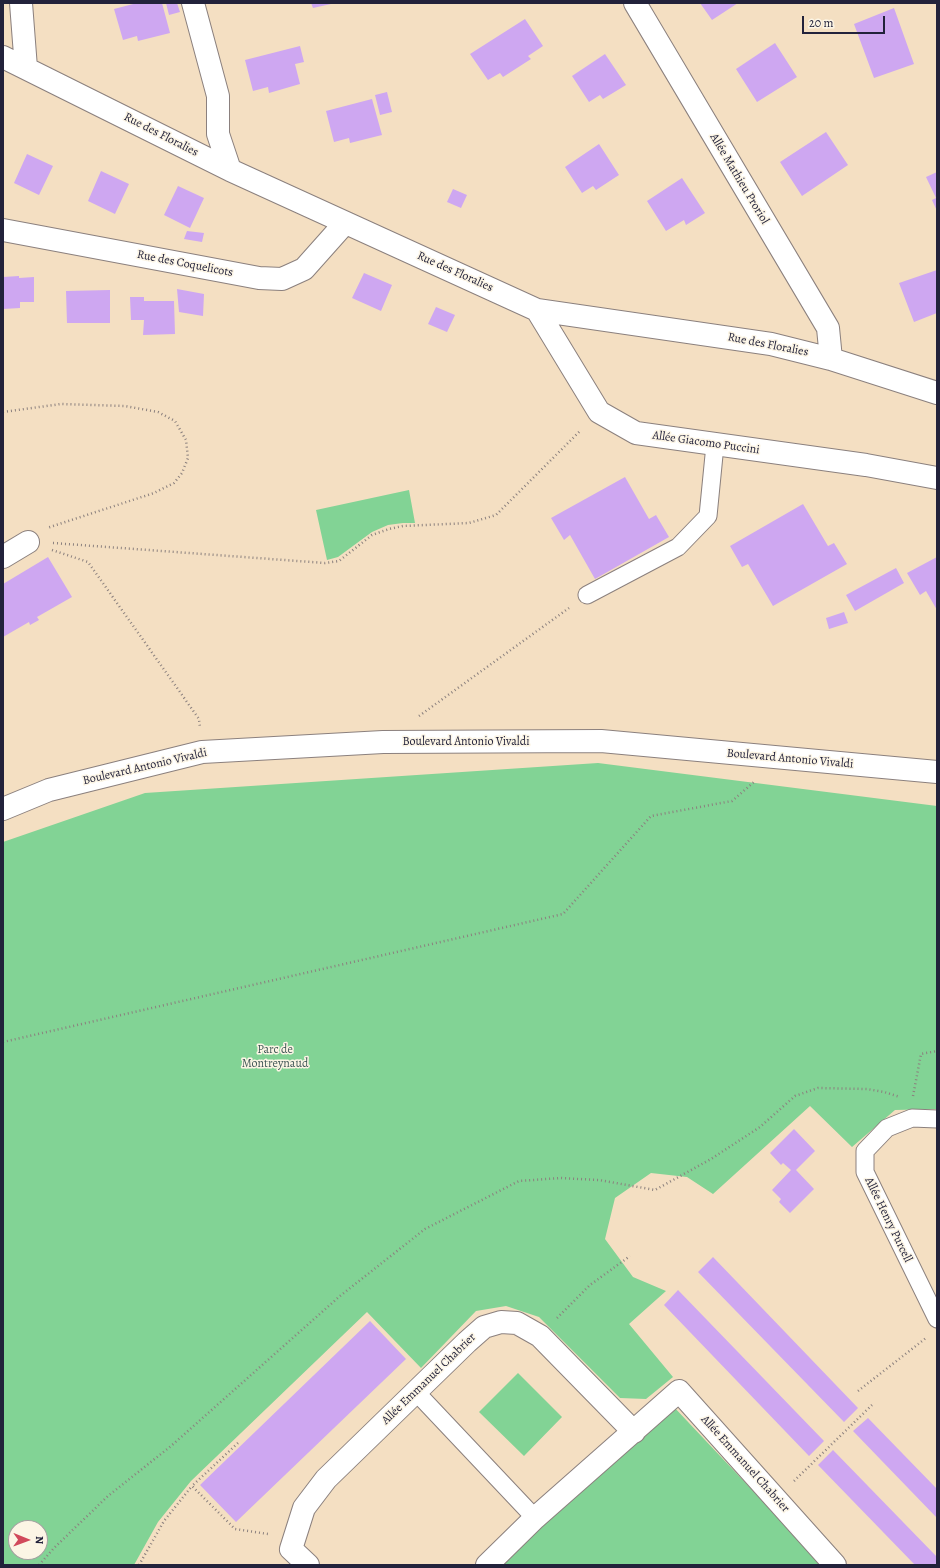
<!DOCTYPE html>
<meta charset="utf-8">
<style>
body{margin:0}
#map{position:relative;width:940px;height:1568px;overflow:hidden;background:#f4dfc2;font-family:Alegreya,serif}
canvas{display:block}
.frame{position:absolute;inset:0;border:4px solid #22223b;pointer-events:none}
.north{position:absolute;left:8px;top:1520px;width:40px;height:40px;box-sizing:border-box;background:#fcf5e5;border:1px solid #a5a1a1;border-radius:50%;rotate:91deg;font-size:11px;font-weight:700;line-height:16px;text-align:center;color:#22223b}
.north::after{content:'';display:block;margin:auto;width:14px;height:18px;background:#d1495b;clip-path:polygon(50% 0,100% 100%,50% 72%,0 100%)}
.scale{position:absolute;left:802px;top:16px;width:83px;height:18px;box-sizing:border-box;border:2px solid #22223b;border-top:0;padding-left:5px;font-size:12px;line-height:14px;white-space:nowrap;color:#22223b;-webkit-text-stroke:3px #fcf5e5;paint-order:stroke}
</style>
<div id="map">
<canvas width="940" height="1568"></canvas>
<div class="frame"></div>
<div class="north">N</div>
<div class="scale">20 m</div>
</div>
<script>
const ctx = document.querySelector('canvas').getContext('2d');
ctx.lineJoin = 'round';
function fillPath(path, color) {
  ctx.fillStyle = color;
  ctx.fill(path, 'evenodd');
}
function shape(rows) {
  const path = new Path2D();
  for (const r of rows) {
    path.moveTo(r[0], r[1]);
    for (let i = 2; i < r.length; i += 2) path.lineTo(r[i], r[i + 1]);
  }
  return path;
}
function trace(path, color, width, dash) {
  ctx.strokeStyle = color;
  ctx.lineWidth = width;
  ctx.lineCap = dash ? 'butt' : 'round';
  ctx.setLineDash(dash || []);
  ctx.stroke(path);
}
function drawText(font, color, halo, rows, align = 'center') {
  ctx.font = font + ' Alegreya,serif';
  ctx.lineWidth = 3;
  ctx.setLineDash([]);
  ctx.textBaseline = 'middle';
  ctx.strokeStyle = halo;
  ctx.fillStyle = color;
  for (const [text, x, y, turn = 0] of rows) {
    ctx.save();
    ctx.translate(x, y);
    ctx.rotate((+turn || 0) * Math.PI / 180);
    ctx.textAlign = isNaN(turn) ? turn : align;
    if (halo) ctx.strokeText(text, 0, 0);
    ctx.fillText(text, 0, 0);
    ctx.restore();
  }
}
fillPath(shape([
 [409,490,415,523,403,523,388,525,372,532,338,557,327,560,316,510],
 [598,763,937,806,937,1109,895,1110,852,1147,810,1106,713,1194,687,1177,651,1173,615,1198,605,1239,633,1277,666,1291,629,1324,673,1377,646,1399,620,1398,539,1317,506,1306,476,1311,421,1368,367,1312,191,1481,158,1522,134,1565,3,1565,3,842,145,793],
 [16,1528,40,1528,40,1552,16,1552],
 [518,1373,562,1417,524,1456,479,1412],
 [672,1405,823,1565,499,1565]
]), '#82d395');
fillPath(shape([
 [137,3,162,3,170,33,138,41,137,36,123,40,114,9],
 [166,3,177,3,180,12,169,15],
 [311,3,331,3,331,4,313,8],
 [700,3,738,3,712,20],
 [894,8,914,64,874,78,854,24],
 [525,19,543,46,528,56,531,59,503,77,500,73,488,80,470,54],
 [775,43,797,77,757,102,736,69],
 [300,46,304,62,295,64,300,84,269,93,268,87,253,91,245,60],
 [605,54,626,85,603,99,600,95,589,102,572,76],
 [387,92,392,112,380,115,375,95],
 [372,99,382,135,350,143,349,138,334,142,326,111],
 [826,132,848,165,802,196,780,162],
 [599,144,619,175,596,190,593,186,582,193,565,167],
 [27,154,53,166,39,195,14,183],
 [101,171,129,184,115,214,88,201],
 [937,172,937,211,932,200,936,198,926,177],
 [682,178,705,213,686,225,684,220,666,231,647,201],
 [178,186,204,198,190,228,164,215],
 [453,189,467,195,461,208,447,202],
 [187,231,204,233,202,242,184,239],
 [937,270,937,313,914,322,899,283],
 [364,273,392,285,381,311,352,298],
 [19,276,19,278,34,277,34,302,20,302,20,308,3,309,3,277],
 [177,289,204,294,203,316,179,312],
 [110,290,110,323,67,323,66,291],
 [130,297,144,297,144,301,174,301,175,334,143,335,144,320,131,320],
 [436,307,455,315,447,332,428,324],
 [625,477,649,519,656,515,669,537,595,579,570,535,564,540,551,518],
 [803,504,828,546,834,543,847,564,773,606,748,564,742,567,730,546],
 [48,557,72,597,37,617,39,620,30,625,29,622,3,637,3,584],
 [937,557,937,610,926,591,920,595,907,573],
 [896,568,904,583,855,611,846,595],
 [844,612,848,623,829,629,826,618],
 [794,1129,815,1151,796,1170,814,1189,790,1213,779,1202,781,1199,772,1190,791,1170,783,1163,781,1165,770,1153],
 [713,1257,858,1408,844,1422,698,1272],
 [678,1290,824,1441,809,1456,664,1305],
 [370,1321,406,1359,236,1522,200,1485],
 [868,1418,937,1489,937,1518,853,1431],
 [833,1450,937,1557,937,1565,915,1565,818,1465]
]), '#cea7f1');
const service = shape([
 [587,595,678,547,708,516,715,445],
 [937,1119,912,1118,887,1128,865,1151,865,1172,937,1319],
 [416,1392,535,1518]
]);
const minor = shape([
 [21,3,26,68],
 [193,3,218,96,218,134,230,170],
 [635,3,828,328,831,359],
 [3,57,230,170,537,310,771,344,831,359,937,393],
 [3,230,259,278,282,279,304,269,345,223],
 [537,310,599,412,636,433,866,465,937,478],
 [3,557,28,542],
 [308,1565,291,1549,304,1508,326,1479,467,1342,484,1327,501,1322,517,1323,540,1336,634,1432],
 [487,1565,535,1518,679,1391,835,1565]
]);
const tertiary = shape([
 [3,809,49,790,202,752,383,742,601,741,937,772]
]);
trace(service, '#8b807e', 19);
trace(minor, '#8b807e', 24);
trace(tertiary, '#8b807e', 24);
trace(shape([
 [3,412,61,404,125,406,158,412,175,421,186,440,188,458,182,473,174,483,154,493,47,528],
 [53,543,325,563,339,561,372,535,389,529,403,526,469,523,496,515,581,430],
 [52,550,88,562,199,719,200,728],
 [419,716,569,608],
 [3,1042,563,914,651,816,732,801,754,782],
 [913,1096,921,1054,937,1051],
 [557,1318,590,1285,630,1256],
 [858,1391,926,1338],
 [238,1443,192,1486,235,1529,268,1534],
 [794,1481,872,1405],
 [39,1565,54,1548,108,1496,171,1446,340,1296,425,1229,519,1181,560,1178,599,1180,655,1190,711,1159,760,1127,795,1096,818,1088,867,1089,884,1092,900,1097],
 [139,1565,164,1521,192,1486]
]), '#8b807e', 2.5, [1, 3]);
trace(service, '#fff', 17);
trace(minor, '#fff', 22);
trace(tertiary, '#fff', 22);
drawText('12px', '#22223b', '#fcf5e5', [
 ["Rue des Floralies",161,135,27],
 ["Allée Mathieu Proriol",739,179,59],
 ["Rue des Coquelicots",185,264,11],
 ["Rue des Floralies",455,272,24],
 ["Rue des Floralies",768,345,11],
 ["Allée Giacomo Puccini",706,443,8],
 ["Boulevard Antonio Vivaldi",466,742],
 ["Boulevard Antonio Vivaldi",790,759,5],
 ["Boulevard Antonio Vivaldi",145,767,-13],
 ["Allée Henry Purcell",888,1220,64],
 ["Allée Emmanuel Chabrier",429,1379,-44],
 ["Allée Emmanuel Chabrier",745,1464,48]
]);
drawText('12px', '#3f5756', '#fcf5e5', [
 ["Parc de",275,1050],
 ["Montreynaud",275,1064]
]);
</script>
